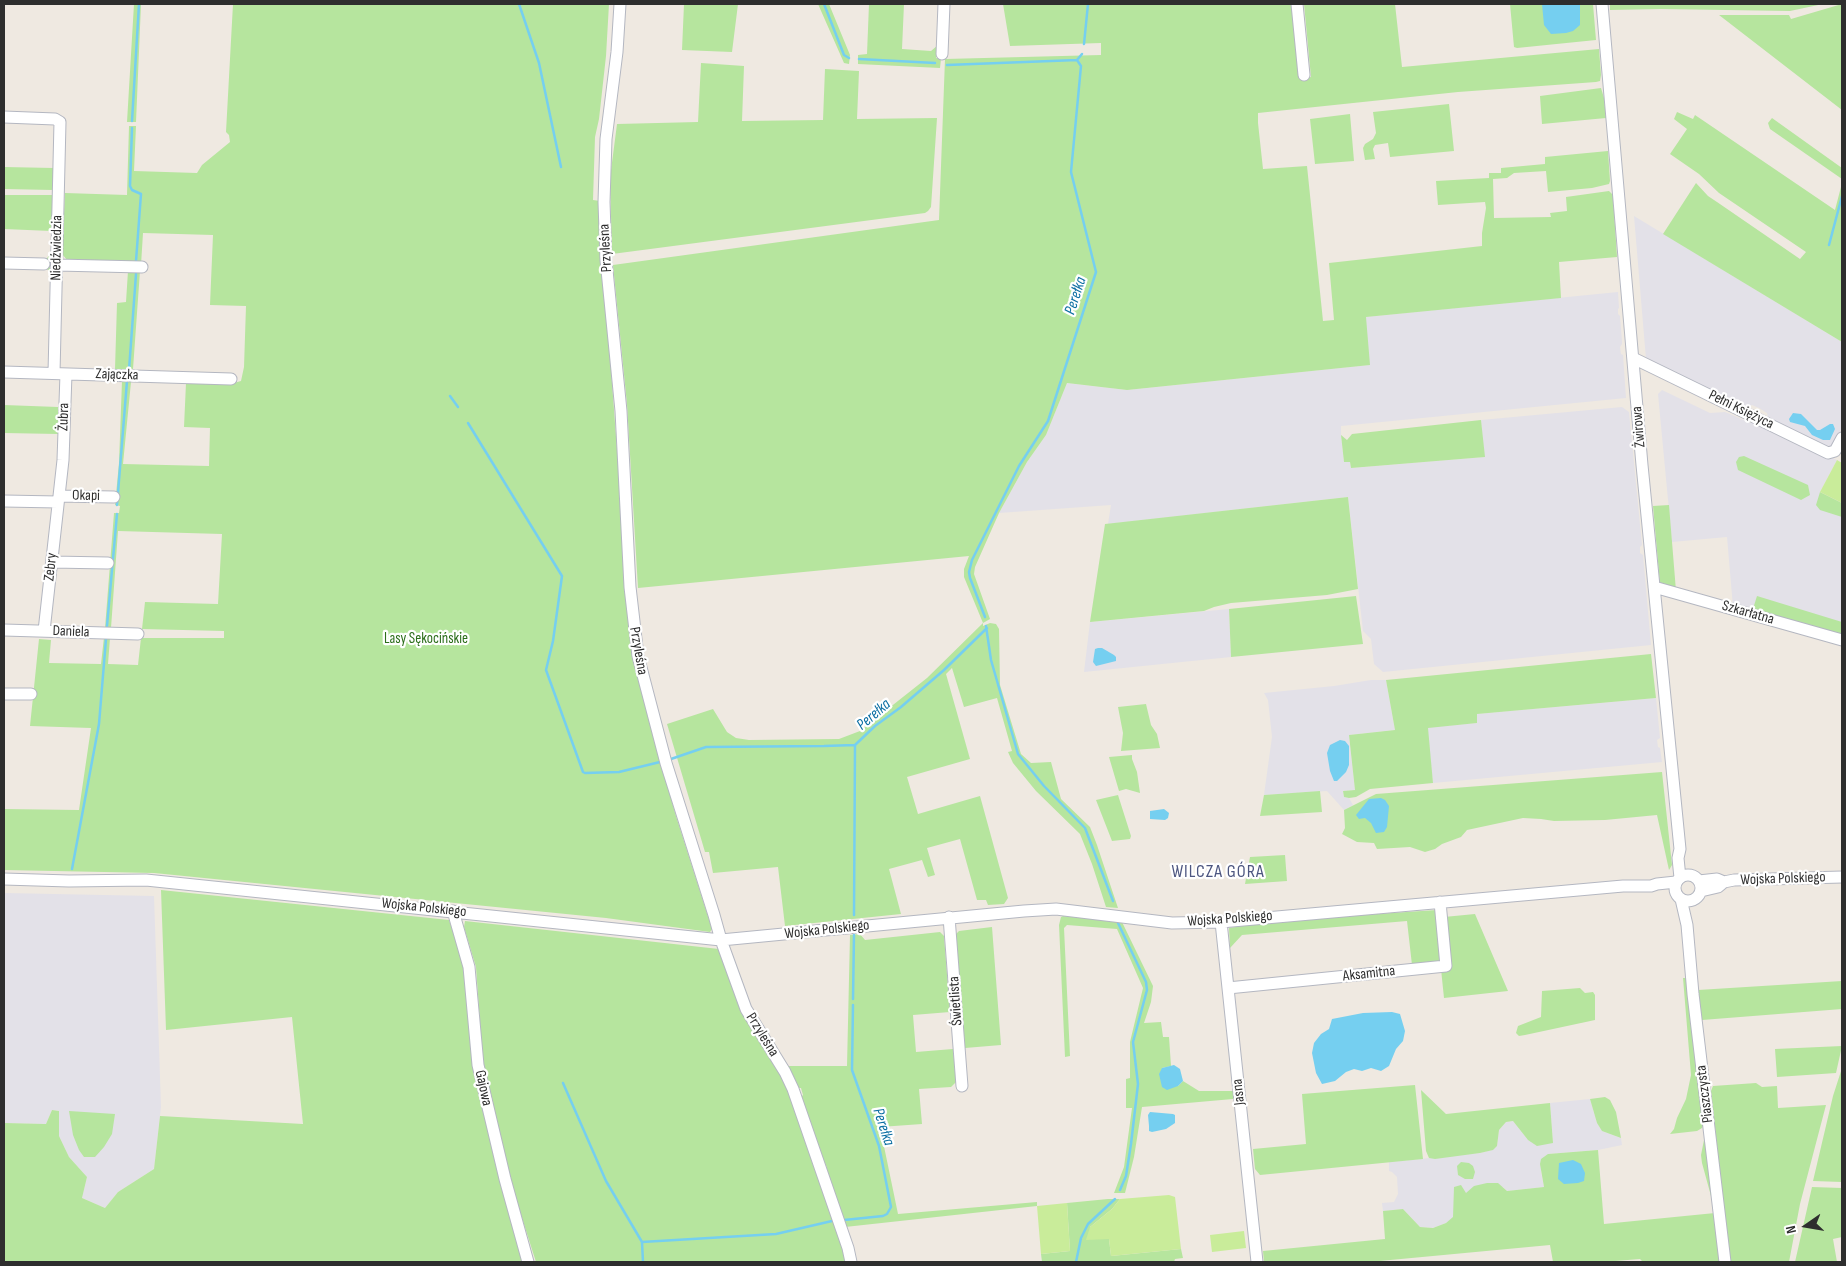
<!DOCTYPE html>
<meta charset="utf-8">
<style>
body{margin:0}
#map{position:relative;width:1846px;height:1266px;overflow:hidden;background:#efe9e1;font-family:"Sofia Sans Condensed",sans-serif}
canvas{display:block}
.frame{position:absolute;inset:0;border:5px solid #2e2e2e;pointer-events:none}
.north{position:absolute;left:1781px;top:1201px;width:50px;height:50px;-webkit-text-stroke:4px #fff;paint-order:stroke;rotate:257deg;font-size:14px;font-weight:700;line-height:20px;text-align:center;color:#2e2e2e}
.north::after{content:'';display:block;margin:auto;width:18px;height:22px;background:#2e2e2e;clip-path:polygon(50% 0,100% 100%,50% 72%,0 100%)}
</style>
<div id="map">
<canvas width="1846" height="1266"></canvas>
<div class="frame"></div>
<div class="north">N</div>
</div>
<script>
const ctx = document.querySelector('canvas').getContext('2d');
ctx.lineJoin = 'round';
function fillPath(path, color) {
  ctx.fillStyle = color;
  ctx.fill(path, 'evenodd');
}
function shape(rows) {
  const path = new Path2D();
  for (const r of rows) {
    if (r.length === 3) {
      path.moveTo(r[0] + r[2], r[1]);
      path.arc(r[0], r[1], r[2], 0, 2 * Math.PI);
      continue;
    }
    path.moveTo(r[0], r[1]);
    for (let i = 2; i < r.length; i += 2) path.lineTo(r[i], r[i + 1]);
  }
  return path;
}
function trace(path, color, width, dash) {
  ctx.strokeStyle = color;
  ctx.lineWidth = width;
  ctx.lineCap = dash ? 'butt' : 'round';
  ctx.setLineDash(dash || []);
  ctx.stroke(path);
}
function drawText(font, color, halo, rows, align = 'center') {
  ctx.font = font + ' "Sofia Sans Condensed",sans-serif';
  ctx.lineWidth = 4.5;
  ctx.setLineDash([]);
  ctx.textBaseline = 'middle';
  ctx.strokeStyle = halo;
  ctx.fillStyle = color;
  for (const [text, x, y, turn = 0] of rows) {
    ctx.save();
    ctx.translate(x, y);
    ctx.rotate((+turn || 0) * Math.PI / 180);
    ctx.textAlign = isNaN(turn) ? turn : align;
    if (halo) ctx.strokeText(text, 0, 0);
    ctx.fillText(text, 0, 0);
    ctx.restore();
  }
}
fillPath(shape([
 [1634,216,1842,342,1842,427,1834,445,1826,447,1768,418,1767,413,1759,408,1752,405,1746,408,1646,359],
 [1618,292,1619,308,1618,309,1618,314,1620,316,1622,341,1622,344,1620,347,1621,354,1623,355,1626,398,1341,426,1341,435,1344,462,1350,462,1351,468,1484,457,1481,420,1622,407,1629,412,1642,545,1640,547,1640,553,1643,555,1651,645,1383,672,1374,664,1371,639,1363,631,1348,497,1108,524,1111,505,999,513,1027,462,1046,435,1067,383,1127,390,1369,365,1365,317],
 [1662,390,1710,413,1725,412,1751,423,1758,422,1837,460,1820,492,1842,503,1842,637,1733,607,1727,537,1672,542,1658,394],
 [1229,609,1231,657,1084,672,1090,622],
 [1371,680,1386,680,1395,730,1349,735,1355,790,1343,791,1344,797,1349,798,1353,805,1344,810,1327,791,1264,795,1272,737,1268,700,1264,693,1334,686],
 [1656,698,1660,738,1657,740,1658,747,1660,748,1662,762,1433,783,1427,727,1477,723,1476,714],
 [4,893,154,896,161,1107,154,1169,118,1192,105,1208,82,1198,87,1177,69,1157,59,1136,59,1111,52,1110,46,1124,4,1123],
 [1590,1099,1597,1123,1602,1131,1621,1138,1622,1145,1598,1150,1548,1154,1541,1172,1544,1187,1507,1191,1503,1187,1446,1223,1433,1228,1420,1227,1403,1209,1383,1211,1382,1203,1394,1202,1398,1194,1397,1177,1392,1172,1389,1171,1389,1162,1480,1153,1492,1150,1497,1146,1499,1130,1506,1122,1513,1121,1528,1140,1553,1143,1550,1103]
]), '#e3e1e8');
fillPath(shape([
 [134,4,141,4,136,122,127,122],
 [233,4,609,4,606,56,599,119,595,137,593,200,600,201,602,249,620,490,624,580,632,656,676,816,712,929,710,932,606,918,154,873,4,870,4,809,79,810,91,728,30,726,39,639,51,640,49,663,101,664,104,637,110,638,108,664,138,665,141,638,224,638,224,631,142,629,145,602,218,604,222,534,118,531,111,628,105,628,114,513,119,513,120,506,115,505,119,463,122,381,131,382,123,464,209,466,210,428,184,427,186,383,230,384,241,381,244,367,246,306,210,305,213,235,143,233,141,265,68,261,62,254,65,193,127,195,129,126,136,126,134,171,197,173,202,165,230,142,229,135,226,132],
 [684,4,738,4,732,52,682,50],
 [818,4,829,4,850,55,849,64,844,63],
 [869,4,904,4,902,49,931,51,938,45,936,58,941,59,940,68,858,64,858,55,867,54],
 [1003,4,1292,4,1299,79,1311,77,1304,4,1395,4,1402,67,1599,49,1601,75,1600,81,1596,82,1458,92,1258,113,1258,123,1263,169,1307,166,1323,321,1334,320,1329,263,1482,246,1482,233,1486,208,1485,202,1438,205,1436,181,1489,178,1489,173,1501,173,1501,168,1545,164,1545,157,1608,151,1610,181,1609,184,1592,188,1548,192,1546,171,1514,173,1507,178,1493,179,1494,218,1551,217,1550,213,1567,211,1566,197,1609,191,1613,195,1617,257,1559,262,1561,298,1366,317,1370,365,1127,390,1067,383,1046,435,1027,462,999,513,975,567,974,574,990,619,983,623,983,626,990,623,996,624,999,629,1000,685,1021,754,1031,763,1051,762,1061,799,1090,827,1097,845,1118,908,1106,907,1092,864,1080,834,1036,791,1013,763,1008,752,1012,751,997,698,964,707,952,668,946,674,970,759,907,777,918,814,980,796,1008,898,1004,904,988,905,986,900,977,900,960,839,927,848,935,875,928,877,922,860,889,869,901,914,785,926,778,867,713,873,709,852,705,852,667,724,713,709,727,732,736,738,749,740,839,739,860,731,927,678,983,623,964,577,964,569,969,556,638,588,627,404,613,265,939,220,945,59,1101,55,1101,43,1010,46],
 [1510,4,1593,4,1596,40,1517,48,1514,47],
 [1610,4,1823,4,1790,11,1661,9,1610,10],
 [1842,4,1842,110,1719,15,1789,15,1791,19],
 [701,63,744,66,742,121,823,120,825,69,859,71,857,119,937,118,931,207,928,211,925,213,612,254,610,178,617,124,698,122],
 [1601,88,1604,98,1606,118,1542,124,1540,96],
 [1449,104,1454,151,1390,157,1388,143,1375,145,1373,149,1375,159,1365,160,1363,148,1365,144,1373,139,1376,133,1373,112],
 [1677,112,1693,119,1695,115,1835,210,1842,183,1842,342,1663,234,1696,183,1708,196,1717,202,1800,259,1806,252,1719,193,1699,174,1670,154,1687,129,1674,119],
 [1350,114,1354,161,1315,164,1310,119],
 [1772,118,1842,168,1842,179,1770,129,1768,123],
 [4,167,54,168,53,190,4,189],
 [4,195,53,195,51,272,45,268,45,260,51,254,51,231,4,229],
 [128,271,140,271,133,369,115,369,117,303,126,302],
 [4,405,58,407,58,434,4,433],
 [1481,420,1485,457,1351,468,1350,462,1344,462,1341,435,1347,440,1352,434],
 [1744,456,1808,485,1810,495,1801,500,1738,470,1736,462,1739,457],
 [1820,492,1842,503,1842,517,1820,510,1816,505],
 [1348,497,1358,589,1327,595,1231,603,1214,607,1204,611,1090,622,1105,524],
 [1669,505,1676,591,1660,584,1653,506],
 [1356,596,1363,644,1231,657,1229,609],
 [1757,596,1842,622,1842,637,1752,612],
 [1651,654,1656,698,1477,714,1477,723,1428,728,1433,783,1370,789,1356,797,1349,798,1344,797,1343,791,1355,790,1349,735,1395,730,1386,680],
 [1146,704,1151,725,1157,734,1160,748,1121,751,1123,733,1118,707],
 [1132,755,1132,759,1137,772,1140,793,1126,789,1119,791,1109,757],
 [1662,772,1672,865,1669,870,1657,815,1605,820,1554,821,1541,819,1523,818,1467,830,1461,837,1442,844,1435,849,1425,852,1410,847,1377,849,1374,843,1357,842,1342,834,1345,828,1344,810,1376,794],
 [1320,791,1322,812,1260,816,1264,795],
 [1118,795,1131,836,1130,839,1112,841,1096,800],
 [1285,855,1287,881,1245,884,1250,857],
 [161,890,449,920,462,958,523,1262,4,1262,4,1123,46,1124,52,1110,59,1111,59,1136,69,1157,87,1177,82,1198,105,1208,118,1192,154,1169,160,1116,303,1124,292,1017,166,1030],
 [1437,910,1442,961,1412,965,1407,921,1242,935,1230,948,1229,928,1256,924,1256,922],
 [1475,914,1508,991,1444,998,1441,969,1444,917],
 [1063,916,1122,922,1153,986,1151,1002,1144,1023,1161,1022,1163,1037,1169,1037,1171,1066,1162,1068,1178,1086,1183,1081,1199,1091,1233,1091,1233,1099,1142,1107,1134,1157,1125,1193,1114,1193,1124,1167,1132,1108,1126,1108,1126,1079,1130,1078,1130,1042,1143,988,1117,929,1067,925,1064,928,1070,1056,1065,1057,1059,925,1061,917],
 [465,921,719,949,790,1089,849,1262,536,1262,509,1177,483,1064,476,967,464,927],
 [992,927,1001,1045,965,1048,956,934,959,931],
 [940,932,944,936,950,1012,913,1015,916,1052,953,1049,956,1082,951,1087,919,1089,922,1124,880,1127,898,1214,1037,1202,1037,1206,845,1227,825,1173,827,1168,825,1163,820,1161,799,1099,803,1095,801,1088,796,1088,786,1066,847,1066,850,935,860,934,865,940],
 [1683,978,1687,978,1704,1122,1702,1128,1697,1131,1670,1134,1674,1129,1677,1118,1686,1099,1691,1075],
 [1842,981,1842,1009,1702,1020,1698,990],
 [1580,988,1585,993,1593,992,1595,995,1595,1020,1525,1035,1519,1036,1516,1033,1518,1026,1541,1017,1542,991],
 [1842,1046,1836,1073,1777,1077,1775,1049],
 [1842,1068,1842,1182,1813,1181,1833,1096],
 [1756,1083,1762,1087,1777,1086,1778,1108,1826,1105,1800,1204,1789,1262,1730,1262,1711,1091,1713,1086],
 [1415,1085,1423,1159,1260,1175,1255,1169,1253,1149,1306,1144,1302,1094],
 [1421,1090,1446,1114,1550,1103,1553,1143,1537,1146,1528,1140,1513,1121,1506,1122,1499,1130,1497,1146,1493,1150,1480,1153,1435,1159,1429,1158,1426,1151],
 [1605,1097,1610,1100,1616,1112,1621,1138,1602,1131,1597,1123,1590,1099],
 [69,1111,115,1114,112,1134,104,1147,95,1157,84,1157,79,1150,73,1135],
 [1704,1140,1706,1141,1714,1207,1702,1163,1701,1155],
 [1598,1150,1604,1224,1715,1213,1721,1262,1643,1262,1640,1259,1603,1262,1553,1262,1550,1245,1369,1262,1264,1262,1263,1251,1385,1239,1383,1211,1403,1209,1420,1227,1433,1228,1446,1223,1453,1217,1454,1187,1461,1185,1466,1193,1474,1186,1487,1183,1498,1183,1507,1191,1544,1187,1540,1164,1541,1159,1548,1154],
 [1461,1162,1469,1163,1473,1166,1475,1172,1473,1179,1465,1179,1458,1175,1457,1166],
 [1812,1187,1842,1188,1842,1237,1833,1239,1837,1262,1795,1262],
 [1108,1199,1120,1199,1112,1209,1090,1227,1109,1239,1111,1256,1181,1249,1183,1258,1175,1259,1174,1262,1042,1262,1041,1254,1070,1251,1067,1203]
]), '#b6e59e');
fillPath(shape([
 [1837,460,1842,463,1842,503,1820,492],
 [1169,1195,1175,1197,1181,1249,1111,1256,1109,1239,1086,1240,1090,1227,1112,1209,1120,1199],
 [1067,1203,1070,1251,1041,1254,1037,1206],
 [1244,1231,1246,1248,1212,1252,1210,1235]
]), '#c9ec9a');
fillPath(shape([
 [1542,4,1580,4,1580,25,1573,31,1566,33,1551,34,1544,25],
 [1793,413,1801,414,1817,430,1820,430,1830,424,1833,424,1835,429,1830,440,1823,440,1812,435,1805,426,1790,422,1789,419],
 [1098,648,1102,648,1114,655,1116,657,1116,661,1096,666,1093,662,1095,649],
 [1340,740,1345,741,1349,746,1349,765,1346,772,1337,781,1334,781,1330,771,1327,753,1330,745],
 [1381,798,1385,800,1389,806,1387,827,1384,832,1376,833,1371,823,1365,818,1359,819,1356,815,1369,799],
 [1164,809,1169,813,1168,818,1165,820,1150,819,1150,811],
 [1392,1012,1400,1014,1405,1031,1403,1041,1396,1049,1389,1066,1381,1071,1371,1068,1362,1071,1354,1069,1346,1072,1335,1081,1322,1084,1316,1073,1312,1053,1314,1043,1321,1034,1329,1029,1332,1019,1363,1013],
 [1174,1065,1180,1069,1183,1081,1178,1086,1167,1090,1162,1087,1159,1074,1162,1068],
 [1150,1112,1173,1114,1175,1115,1175,1123,1166,1129,1152,1132,1149,1131,1149,1126,1148,1115],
 [1573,1160,1581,1164,1585,1173,1584,1181,1578,1183,1564,1184,1558,1179,1559,1163]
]), '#75cff0');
trace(shape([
 [519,4,539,63,561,167],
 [824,4,844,55,849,58],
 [1084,44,1088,4],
 [859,59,935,63],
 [1077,60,1082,54],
 [947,65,1077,60,1081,66,1071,172,1096,272,1048,421,1019,466,972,560,969,572,970,578,985,617],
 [132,121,139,4],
 [132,128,130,186,132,190,141,194,136,261],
 [1829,245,1842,196],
 [129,370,136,274],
 [450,396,458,407],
 [468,423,562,576,553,641,546,670,583,772,585,773,619,772,660,762],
 [117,505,127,381],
 [107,626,117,514],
 [986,626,991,660,1018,754,1044,786,1085,828,1113,901],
 [671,759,706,747,824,746,855,745],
 [72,869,99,724,106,639],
 [854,915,855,745,875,726,901,707,944,670,987,628],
 [1118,923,1146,982,1147,990,1133,1042,1138,1084,1131,1144,1126,1176,1120,1190],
 [853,999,854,935],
 [563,1083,606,1181,642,1242],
 [844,1220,883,1216,887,1214,891,1207,879,1146,852,1070,853,1005],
 [643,1262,642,1242,776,1234,832,1221],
 [1076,1262,1081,1238,1088,1224,1115,1199]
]), '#75cff0', 2.5);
const minor = shape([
 [620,4,617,52,606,139,604,202,606,260,621,411,630,587,638,656,666,763,714,915,721,940,746,1009,785,1072,793,1089,848,1248,851,1262],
 [1297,4,1304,75],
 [1602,4,1642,465,1680,849,1678,858,1680,878],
 [942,54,944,4],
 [4,117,55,119,60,122,54,373],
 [4,263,44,264],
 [57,265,142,267],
 [1633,358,1828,453,1835,451,1842,438],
 [4,372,231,379],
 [59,496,114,497],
 [4,501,58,502],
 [52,562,108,563],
 [1654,587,1842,640],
 [4,630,138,634],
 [44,631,63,460,66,374],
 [4,694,31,694],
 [1688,888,13],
 [4,879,69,881,146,880,721,940,1024,911,1056,909,1172,923,1221,922,1623,886,1651,886,1657,884,1676,882],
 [1699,881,1717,879,1724,882],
 [1701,891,1718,887,1724,882,1734,880,1842,877],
 [1681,899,1687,925,1693,994,1725,1262],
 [453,911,469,967,478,1065,482,1082,505,1179,528,1262],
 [949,917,962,1086],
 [1221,922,1257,1262],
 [1228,988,1446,966,1440,902]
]);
trace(minor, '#b4b7c1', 13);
trace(minor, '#fff', 11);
drawText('15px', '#2e2e2e', '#fff', [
 ["Niedźwiedzia",57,248,-89],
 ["Przyleśna",606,248,-93],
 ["Zajączka",117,375,2],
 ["Pełni Księżyca",1741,410,26],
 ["Żubra",64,417,-88],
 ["Żwirowa",1639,427,-95],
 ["Okapi",86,496,1],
 ["Zebry",51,567,-84],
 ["Szkarłatna",1748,613,16],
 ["Daniela",71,632,2],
 ["Przyleśna",638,651,80],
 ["Wojska Polskiego",1783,879,-2],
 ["Wojska Polskiego",424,908,6],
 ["Wojska Polskiego",1230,919,-4],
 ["Wojska Polskiego",827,930,-6],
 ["Aksamitna",1369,974,-6],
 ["Świetlista",956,1001,-94],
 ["Przyleśna",762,1035,58],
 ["Gajowa",483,1088,78],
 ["Jasna",1239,1092,-96],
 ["Piaszczysta",1705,1094,-97]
]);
drawText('15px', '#2c6e1b', '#fff', [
 ["Lasy Sękocińskie",426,639]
]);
drawText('italic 16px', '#0d6fa3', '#fff', [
 ["Perełka",1076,296,-72],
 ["Perełka",874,715,-40],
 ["Perełka",883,1127,72]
]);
ctx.letterSpacing = '1px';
drawText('18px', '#4d5680', '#fff', [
 ["WILCZA GÓRA",1218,872]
]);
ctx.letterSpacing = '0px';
</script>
